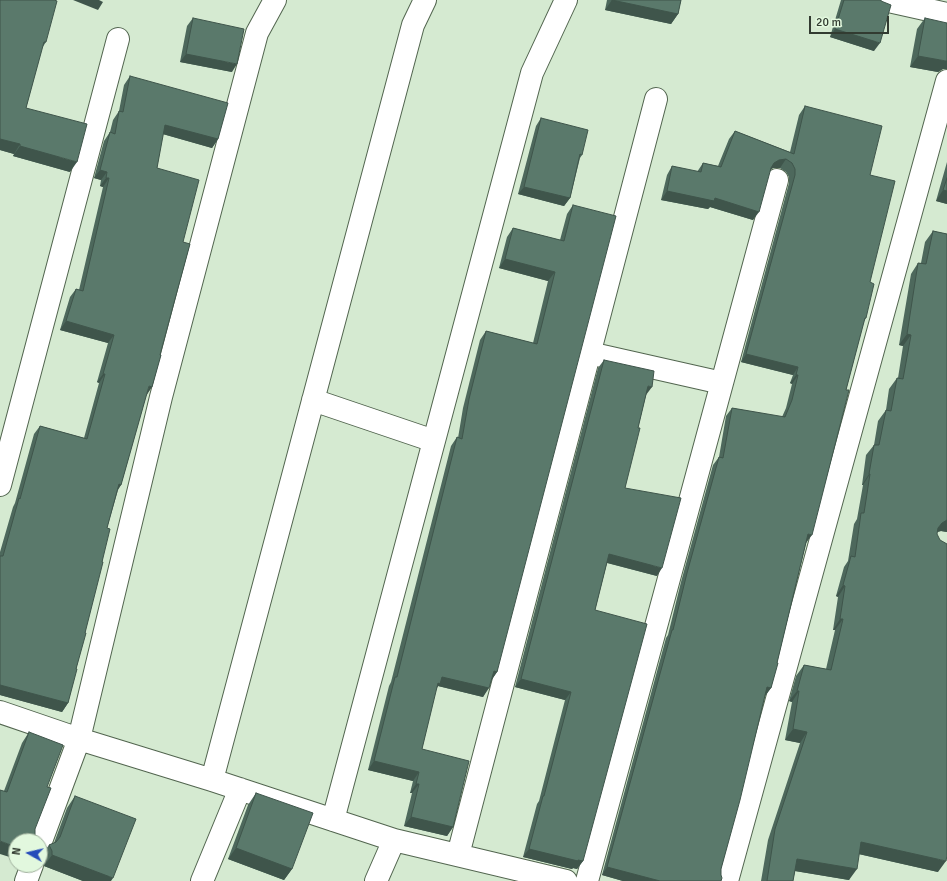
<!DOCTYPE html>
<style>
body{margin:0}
#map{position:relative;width:947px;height:881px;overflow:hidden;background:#d5ead1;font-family:Signika,sans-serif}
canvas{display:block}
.north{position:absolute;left:8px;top:833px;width:40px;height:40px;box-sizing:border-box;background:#e2f8de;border:1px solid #9cac99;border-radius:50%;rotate:278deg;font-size:11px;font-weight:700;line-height:16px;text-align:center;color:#323b31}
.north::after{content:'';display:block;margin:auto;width:14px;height:18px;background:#264cba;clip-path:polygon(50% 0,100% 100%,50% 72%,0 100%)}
.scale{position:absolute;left:809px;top:16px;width:80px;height:18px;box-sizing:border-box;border:2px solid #323b31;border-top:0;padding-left:5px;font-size:12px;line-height:14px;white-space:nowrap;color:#323b31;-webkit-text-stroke:3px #e2f8de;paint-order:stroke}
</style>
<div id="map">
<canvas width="947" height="881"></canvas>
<div class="north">N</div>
<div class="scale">20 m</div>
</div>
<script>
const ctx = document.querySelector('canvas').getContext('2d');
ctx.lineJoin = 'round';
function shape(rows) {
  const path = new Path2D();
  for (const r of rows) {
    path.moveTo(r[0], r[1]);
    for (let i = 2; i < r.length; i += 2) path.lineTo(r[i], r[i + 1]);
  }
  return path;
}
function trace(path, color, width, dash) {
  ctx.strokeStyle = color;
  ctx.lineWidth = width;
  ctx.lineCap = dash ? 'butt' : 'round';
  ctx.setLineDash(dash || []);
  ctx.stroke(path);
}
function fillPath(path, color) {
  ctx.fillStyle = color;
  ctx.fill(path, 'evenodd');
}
const minor = shape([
 [884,0,947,14],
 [589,353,722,383],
 [313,400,434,441],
 [0,485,118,39],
 [0,712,79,739,212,780,394,840,566,881],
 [212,780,413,25,425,0],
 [333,820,532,73,566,0],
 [40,844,79,739,161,397,257,33,275,0],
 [458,855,656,99],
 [26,881,32,865],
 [202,881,240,789],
 [376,881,394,840],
 [587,881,777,180],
 [727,881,947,81]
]);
trace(minor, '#52654f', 24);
trace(minor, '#fff', 22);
fillPath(shape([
 [0,0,46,42,42,48,26,108,70,172,13,156,14,154,0,150],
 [607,0,681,0,678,14,671,24,605,10],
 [841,0,881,0,874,51,830,37],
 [193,18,232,72,180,62,187,26],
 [925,18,943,69,938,72,910,67,917,29],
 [130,76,218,139,212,148,163,134,157,168,183,242,146,396,121,485,118,490,107,528,102,562,68,703,62,712,0,695,0,552,13,507,15,503,34,434,40,426,84,438,99,383,97,382,108,343,60,330,70,297,76,289,79,290,103,187,100,186,101,180,94,178,104,141,110,132,113,120,119,111,124,85],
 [805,106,870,175,870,282,866,318,864,321,806,543,771,688,765,696,721,869,721,881,623,881,602,875,666,638,668,635,681,582,713,465,719,457,726,416,732,408,782,417,786,408,792,384,790,383,793,375,741,362,789,183,789,177,786,172,780,168,773,168,770,170,753,220,710,207,708,209,661,200,667,175,672,166,697,172,703,163,718,166,729,139,735,131,790,152,799,115],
 [541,118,582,155,580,158,570,198,564,206,518,194,536,126],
 [947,162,947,204,936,201],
 [573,205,497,672,492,679,483,697,438,686,436,689,422,749,453,827,447,836,404,826,412,793,410,793,413,781,368,770,389,686,391,682,451,446,457,437,458,438,463,408,480,340,486,331,533,343,548,281,499,268,507,237,513,228,560,240,567,214],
 [933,231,947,234,947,532,941,531,937,532,938,872,859,854,849,880,795,871,793,881,761,881,768,840,800,743,785,740,792,702,789,701,796,676,804,665,826,669,835,630,833,630,838,597,836,596,844,567,848,561,854,524,857,519,863,485,862,485,866,455,874,445,878,421,886,410,889,389,897,378,898,378,903,346,899,345,911,274,918,263,921,263,925,242],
 [604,360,646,395,638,428,625,488,657,576,607,563,595,610,583,861,577,869,573,868,572,869,523,857,537,804,539,801,565,700,515,687,598,368],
 [29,732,16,841,16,859,4,791,22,743],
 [256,793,292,869,284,880,228,859,248,805],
 [75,796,111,881,83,881,44,866,44,863,41,856,49,845,54,843,67,808]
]), '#4d685c');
fillPath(shape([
 [73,0,99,0,103,2,98,10],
 [612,0,678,14,671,24,605,10],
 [835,29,880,43,874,51,830,37],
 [186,54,237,64,232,72,180,62],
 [918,56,947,61,947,69,943,69,938,72,910,67],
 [165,125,218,139,212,148,159,133],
 [0,139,20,144,14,154,0,150],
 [20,146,77,162,70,172,13,156],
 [786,159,780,168,773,168,768,171,774,163,779,160],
 [100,170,107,172,101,180,94,178],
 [106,178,109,178,103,187,100,186],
 [524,187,570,198,564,206,518,194],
 [943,190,947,191,947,204,936,201],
 [667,191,715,198,759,212,753,220,710,207,708,209,661,200],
 [505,259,555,272,548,281,499,268],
 [66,321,114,335,108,343,60,330],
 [907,334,911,335,903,346,899,345],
 [746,354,798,367,793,375,741,362],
 [103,374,105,374,99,383,97,382],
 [796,375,798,375,792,384,790,383],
 [149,386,152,387,146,396],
 [648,386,652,387,646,395,642,394],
 [869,474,870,474,863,485,862,485],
 [119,484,121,485,115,493],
 [947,520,947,532,941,531,934,533,942,523],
 [808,534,812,535,806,543,803,542],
 [609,554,662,568,657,576,604,562],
 [843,585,845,586,838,597,836,596],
 [840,619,843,619,835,630,833,630],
 [494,671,497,672,491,681],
 [442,677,489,688,483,697,438,686,434,693,432,692],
 [521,679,571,692,565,700,515,687],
 [0,685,68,703,62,712,0,695],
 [767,687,771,688,765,696],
 [797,691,799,691,792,702,789,701],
 [793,729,807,732,800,743,785,740],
 [374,761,419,772,413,781,368,770],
 [416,784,419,784,412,793,410,793],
 [411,817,453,827,447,836,404,826],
 [0,841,16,847,16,859,0,854],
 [861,842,946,861,938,872,854,853],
 [236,848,292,869,284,880,228,859],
 [529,849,578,860,583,861,577,869,573,868,572,869,523,857],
 [52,855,113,878,111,881,83,881,44,866],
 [797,859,857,869,849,880,789,870],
 [607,867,660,881,623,881,602,875]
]), '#3f554b');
const building = shape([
 [0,0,54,0,57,1,46,42,44,42,26,108,87,124,77,162,20,146,20,144,0,139,0,0],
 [612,0,681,0,678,14,612,0],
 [844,0,881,0,881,1,891,5,880,43,835,29,844,0],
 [193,18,244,29,237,64,186,54,193,18],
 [925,18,947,23,947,61,946,61,918,56,925,18],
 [130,76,228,103,218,139,165,125,157,168,199,180,183,242,190,244,175,299,160,355,161,355,152,387,149,386,121,485,119,484,107,528,110,529,102,562,103,562,85,633,86,633,76,669,77,669,68,703,0,685,0,556,3,556,19,498,20,499,40,426,87,439,105,374,103,374,114,335,66,321,76,289,83,291,109,178,106,178,107,172,100,170,110,132,115,134,119,111,123,112,130,76],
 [805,106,882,126,870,175,895,181,870,282,874,284,866,318,865,318,846,390,849,390,812,535,808,534,777,663,778,663,771,688,767,687,740,800,721,869,721,875,722,878,721,881,660,881,607,867,672,630,673,630,687,573,719,457,723,458,732,408,785,417,792,400,798,375,796,375,798,367,746,354,795,175,795,169,792,163,786,159,779,160,774,163,771,168,759,212,715,198,714,201,667,191,672,166,701,172,703,163,721,167,735,131,794,154,805,106],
 [541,118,588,130,582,155,580,154,570,198,524,187,541,118],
 [947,178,947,191,943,190,947,178],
 [573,205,616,216,497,672,494,671,489,688,442,677,440,684,438,683,422,749,469,761,453,827,411,817,419,784,416,784,419,772,374,761,395,677,397,677,457,437,462,439,469,399,486,331,537,344,555,272,505,259,513,228,564,241,573,205],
 [933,231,947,234,947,520,942,523,938,528,937,534,940,540,947,544,947,855,946,861,861,842,857,869,797,859,793,881,767,881,775,829,807,732,793,729,799,691,797,691,804,665,831,670,843,619,840,619,845,586,843,585,851,556,855,557,861,513,864,513,870,474,869,474,874,445,879,445,886,410,891,411,897,378,903,379,911,335,907,334,918,263,926,264,933,231],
 [604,360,654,371,652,387,648,386,638,428,640,428,625,488,681,498,662,568,609,554,595,610,647,624,583,861,578,860,578,861,529,849,543,796,544,796,571,692,521,679,604,360],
 [29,732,63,745,47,787,51,788,35,829,35,836,38,841,16,841,16,847,0,841,0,790,7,792,29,732],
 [256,793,313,813,292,869,236,848,256,793],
 [75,796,136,819,113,878,52,855,52,851,49,845,56,842,60,837,75,796]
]);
fillPath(building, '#5a796b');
trace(building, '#3f554b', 1);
</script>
